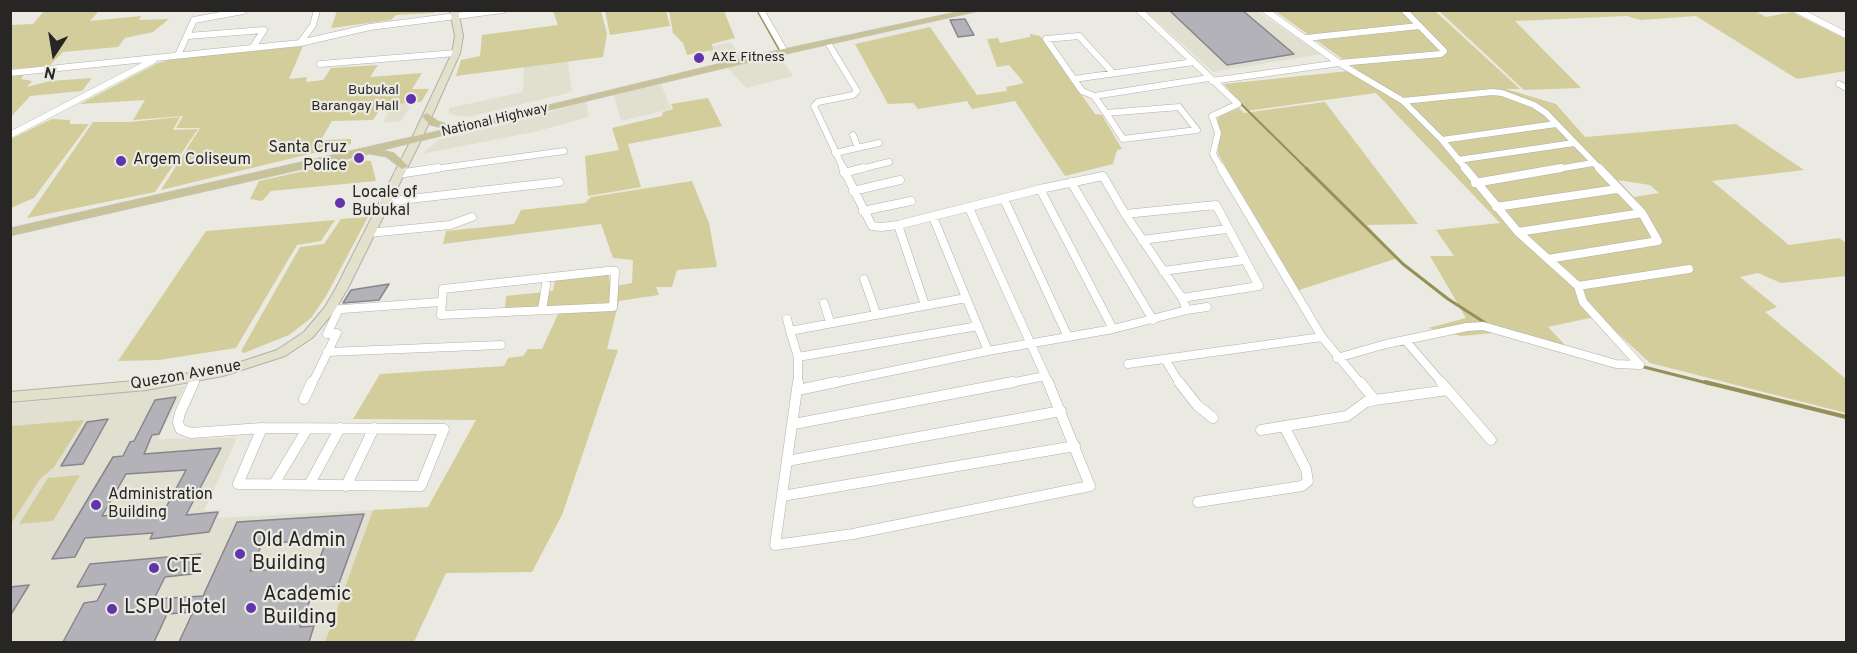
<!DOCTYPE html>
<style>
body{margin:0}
#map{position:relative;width:1857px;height:653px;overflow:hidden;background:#eaeae2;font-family:Overpass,sans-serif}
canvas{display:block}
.frame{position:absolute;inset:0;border:12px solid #272624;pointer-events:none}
.north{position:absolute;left:24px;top:24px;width:60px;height:60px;-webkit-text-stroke:4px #eaeae2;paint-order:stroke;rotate:192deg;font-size:16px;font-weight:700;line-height:24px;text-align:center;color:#272624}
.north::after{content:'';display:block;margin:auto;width:21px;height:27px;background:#272624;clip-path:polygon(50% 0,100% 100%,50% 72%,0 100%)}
</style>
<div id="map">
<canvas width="1857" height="653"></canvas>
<div class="frame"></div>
<div class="north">N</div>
</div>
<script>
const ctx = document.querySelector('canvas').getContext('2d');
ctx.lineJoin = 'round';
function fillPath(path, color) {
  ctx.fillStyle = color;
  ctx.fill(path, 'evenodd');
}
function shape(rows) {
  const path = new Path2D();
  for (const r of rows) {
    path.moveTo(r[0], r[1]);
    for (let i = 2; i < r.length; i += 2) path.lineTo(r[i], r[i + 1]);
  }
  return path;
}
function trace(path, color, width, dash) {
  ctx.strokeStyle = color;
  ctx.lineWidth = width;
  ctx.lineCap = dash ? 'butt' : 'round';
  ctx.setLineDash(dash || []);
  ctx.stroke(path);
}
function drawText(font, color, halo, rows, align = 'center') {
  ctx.font = font + ' Overpass,sans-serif';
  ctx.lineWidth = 4.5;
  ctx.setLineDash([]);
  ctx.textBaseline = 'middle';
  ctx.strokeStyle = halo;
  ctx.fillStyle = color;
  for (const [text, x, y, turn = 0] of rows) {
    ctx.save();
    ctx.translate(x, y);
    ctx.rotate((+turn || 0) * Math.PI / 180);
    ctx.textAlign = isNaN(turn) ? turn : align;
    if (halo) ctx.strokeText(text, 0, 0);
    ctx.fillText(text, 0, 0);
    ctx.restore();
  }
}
fillPath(shape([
 [1146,11,1257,11,1321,54,1213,72],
 [731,42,741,57,715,62,708,47],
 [567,56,572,92,468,117,449,114,449,108,523,92,524,63],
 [780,57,793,76,746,88,727,67],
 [661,84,671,109,621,121,614,95],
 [417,96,401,121,383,123,395,98],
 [586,101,589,117,534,132,422,154,438,140,528,119],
 [185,386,158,439,237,438,204,511,220,510,218,518,373,510,325,642,11,642,11,404]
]), '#e0dfd0');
fillPath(shape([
 [45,10,99,11,90,21,141,16,139,20,169,19,153,32,125,38,118,47,63,52,49,66,11,69,11,25,33,24],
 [337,11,337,10,436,11,434,13,396,15,391,20,331,28],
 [553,11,601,11,607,34,603,57,456,76,461,60,480,56,482,35,558,25],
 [605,11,666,11,670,26,610,35],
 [669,11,724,11,735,38,712,44,713,50,687,55,683,43,673,33],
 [1275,11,1435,11,1520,89,1506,89,1556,104,1585,137,1736,124,1804,170,1712,181,1789,245,1839,238,1846,243,1846,276,1781,283,1758,273,1740,277,1777,307,1765,312,1846,379,1846,413,1650,363,1599,316,1548,327,1566,346,1515,331,1461,336,1428,328,1466,318,1430,256,1454,256,1436,230,1500,223,1376,93,1246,111,1224,84,1358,70],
 [1618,180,1650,185,1659,193,1634,197],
 [1755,11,1766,17,1792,12,1846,39,1846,71,1797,79,1696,16,1640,20,1627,16,1515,21,1581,88,1524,90,1439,11],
 [930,27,977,95,1007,91,1006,87,1024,83,1009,65,997,67,987,39,998,38,1000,43,1030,37,1030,34,1040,36,1095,114,1102,115,1122,149,1117,150,1113,164,1065,176,1015,101,972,109,967,101,918,109,913,103,888,104,855,44],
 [303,46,289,79,307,77,306,82,323,80,331,68,378,65,370,77,422,73,412,89,429,89,421,102,383,105,373,120,332,121,321,140,351,139,351,144,161,190,200,128,176,128,183,116,133,120,145,100,80,104,158,63,172,59],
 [24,73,21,79,32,81,27,87,50,81,92,78,82,91,30,96,11,117,11,75],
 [708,98,722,126,628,144,641,187,588,196,585,156,619,150,612,128,662,116,663,112,673,109,671,104],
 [1325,102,1418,224,1367,225,1398,258,1299,290,1218,154,1218,117,1239,108,1244,113],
 [180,117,173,130,198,129,155,192,27,218,93,122,130,122],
 [52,119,70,120,70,124,89,124,34,198,11,208,11,139],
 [354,160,371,161,376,181,271,191,262,201,250,199,259,181],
 [692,181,709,223,717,267,677,270,672,287,656,287,659,295,619,301,607,349,618,350,562,515,532,572,446,573,414,642,325,642,373,510,428,507,476,420,353,419,380,374,504,366,508,358,523,356,528,349,542,349,559,312,505,309,506,296,553,291,555,280,608,273,611,287,632,283,633,260,613,258,601,224,443,244,446,231,514,224,521,210,585,203,591,197],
 [368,217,326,296,311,318,289,335,244,353,241,351,300,247,324,244,341,219],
 [335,220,321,241,297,245,236,348,159,360,118,361,206,231],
 [84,420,54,467,40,479,11,524,11,426],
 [80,475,53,521,19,524,48,478]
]), '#d3cd9c');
trace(shape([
 [757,10,780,51],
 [1240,103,1308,170]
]), '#979056', 2);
trace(shape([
 [1306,168,1403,264,1448,299,1487,324],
 [1640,366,1711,384]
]), '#979056', 3);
trace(shape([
 [1705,382,1846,417]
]), '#979056', 4);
const building = shape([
 [1169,10,1242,10,1294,54,1227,65,1169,10],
 [965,19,974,35,958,37,950,20,965,19],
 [389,284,379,300,343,303,351,290,389,284],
 [176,397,159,434,152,435,144,454,221,448,186,515,218,512,209,532,150,539,153,533,85,538,75,557,52,559,113,457,123,456,130,442,134,441,155,400,176,397],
 [186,470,164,511,102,516,126,474,186,470],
 [108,419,83,464,61,466,87,422,108,419],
 [364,514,338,586,314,589,300,627,314,626,309,642,179,642,193,612,167,614,154,642,63,642,84,603,97,601,106,584,77,587,90,564,201,554,192,574,165,577,154,599,203,596,237,522,364,514],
 [327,539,317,566,250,571,262,544,327,539],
 [29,585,10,616,10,587,29,585]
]);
fillPath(building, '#b4b2b9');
trace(building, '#88868d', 1.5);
const minorFar2 = shape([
 [761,10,785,52],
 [1139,10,1238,104,1212,116,1218,133,1213,154,1222,170],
 [1265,10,1339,63,1403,101],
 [1797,10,1846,35],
 [188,36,264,30,253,47],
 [1306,38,1419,26],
 [300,43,313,25,317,10],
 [828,43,857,91,853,95,818,102,814,106,844,170],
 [178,55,194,20,243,11],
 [320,64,456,53],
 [10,73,300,43,370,27,503,10],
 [1113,73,1079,36,1046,39,1082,91,1094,96,1209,78],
 [1074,79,1194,62],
 [1212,81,1339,63,1441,54,1444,51,1404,10],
 [1839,84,1846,88],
 [1094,96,1106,113],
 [1403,101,1442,140,1467,170],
 [1403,101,1492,92,1502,93,1534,105,1546,113,1601,170],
 [1179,107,1197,130,1123,139,1106,113,1179,107],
 [10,135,154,60],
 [853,135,858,148],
 [1442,140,1556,124],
 [835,153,879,143],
 [1458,160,1574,143],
 [427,170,564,151],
 [857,170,889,162],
 [1552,170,1593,163]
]);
const minorFar1 = shape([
 [1465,168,1518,232,1548,259,1658,241,1642,213,1599,168],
 [844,173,863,168],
 [398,174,438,168],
 [1071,182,1153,320],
 [1475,183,1561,168],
 [1040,189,1113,329],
 [853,191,900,180],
 [1004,199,1068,337],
 [383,202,559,182],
 [1496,207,1617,189],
 [969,208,1049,384],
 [863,211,911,201],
 [1125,214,1216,205,1259,286,1182,298],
 [933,217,988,351],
 [898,225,925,305],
 [1518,232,1642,213],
 [369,233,450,225,472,217],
 [1142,240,1227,229],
 [1548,259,1578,286,1583,302,1640,365],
 [607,271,615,271,613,307,441,315,443,289,607,271],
 [1163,271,1244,260],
 [864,279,876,313],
 [1578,286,1689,269],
 [824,303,830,322],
 [329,310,440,302],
 [542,310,547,279],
 [1187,310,1207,307],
 [787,319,790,331],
 [1322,337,1361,384],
 [1405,340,1443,384],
 [327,352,501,345],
 [798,357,978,326],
 [1337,358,1386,344,1467,327,1483,326,1616,364,1640,365],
 [1165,359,1180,384],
 [1128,364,1322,337,1221,168],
 [193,384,196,377],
 [312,384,337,333,327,334,339,309],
 [798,384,798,357,790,331,966,298],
 [829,384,988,351,1113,329,1187,310,1182,298,1125,214,1103,176,1040,189,898,225,881,227,872,226,843,168],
 [1005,384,1045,376]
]);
const minor = shape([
 [194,382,180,413,178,422,180,429,191,433,262,428],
 [798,382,775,545,853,534,1090,486,1048,382],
 [1179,382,1197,405,1213,418],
 [1441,382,1491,440],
 [798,390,836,382],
 [304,399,312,382],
 [1375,400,1448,390],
 [794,424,1013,382],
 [262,428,444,429,421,486,238,484,262,428],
 [1261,430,1347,416,1366,402,1375,400,1360,382],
 [787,461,1061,411],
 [274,484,307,429],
 [309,485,340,428],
 [346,486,374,428],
 [782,496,1075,446],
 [1198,502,1302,486,1308,481,1306,469,1284,426]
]);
const secondary = shape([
 [450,10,458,10,463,36,460,53,422,138,348,288,333,313,312,338,285,356,223,376,146,390,10,402,10,392,146,380,222,368,277,350,304,332,325,307,336,288,412,138,452,53,455,36,450,10]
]);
const primary = shape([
 [965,10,984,10,746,63,383,150,394,153,406,164,408,166,402,169,386,157,369,154,10,236,10,228,446,129,430,125,422,116,427,113,438,121,458,127,746,57,965,10]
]);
trace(minorFar2, '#b1b0a9', 7);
trace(minorFar1, '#b1b0a9', 9);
trace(minor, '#b1b0a9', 11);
trace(secondary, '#b1b0a9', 2);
trace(primary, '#c7c7c6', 1);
trace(minorFar2, '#fff', 6);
trace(minorFar1, '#fff', 8);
trace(minor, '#fff', 10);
fillPath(secondary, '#e3e1cc');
fillPath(primary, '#c8c29a');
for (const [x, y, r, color] of [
 [699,58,6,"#6134ac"],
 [411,99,6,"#6134ac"],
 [359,158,6,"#6134ac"],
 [121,161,6,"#6134ac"],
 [340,203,6,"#6134ac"],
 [96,505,6,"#6134ac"],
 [240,554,6,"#6134ac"],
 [154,568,6,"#6134ac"],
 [251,608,6,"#6134ac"],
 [112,609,6,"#6134ac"]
]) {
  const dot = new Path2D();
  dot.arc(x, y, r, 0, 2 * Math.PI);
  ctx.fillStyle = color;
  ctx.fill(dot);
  trace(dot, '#eaeae2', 2);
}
drawText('14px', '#272624', '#eaeae2', [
 ["AXE Fitness",711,58],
 ["Bubukal",399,91,"right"],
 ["Barangay Hall",399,107,"right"]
], 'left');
drawText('14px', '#272624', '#eaeae2', [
 ["National Highway",495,121,-13]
]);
drawText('16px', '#272624', '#eaeae2', [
 ["Santa Cruz",347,149,"right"],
 ["Police",347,167,"right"],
 ["Argem Coliseum",133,161],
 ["Locale of",352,194],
 ["Bubukal",352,212],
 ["Administration",108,496],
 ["Building",108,514]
], 'left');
drawText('16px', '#272624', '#eaeae2', [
 ["Quezon Avenue",186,376,-10]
]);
drawText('20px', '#272624', '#eaeae2', [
 ["Old Admin",252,542],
 ["Building",252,565],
 ["CTE",166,568],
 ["Academic",263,596],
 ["Building",263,619],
 ["LSPU Hotel",124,609]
], 'left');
</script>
